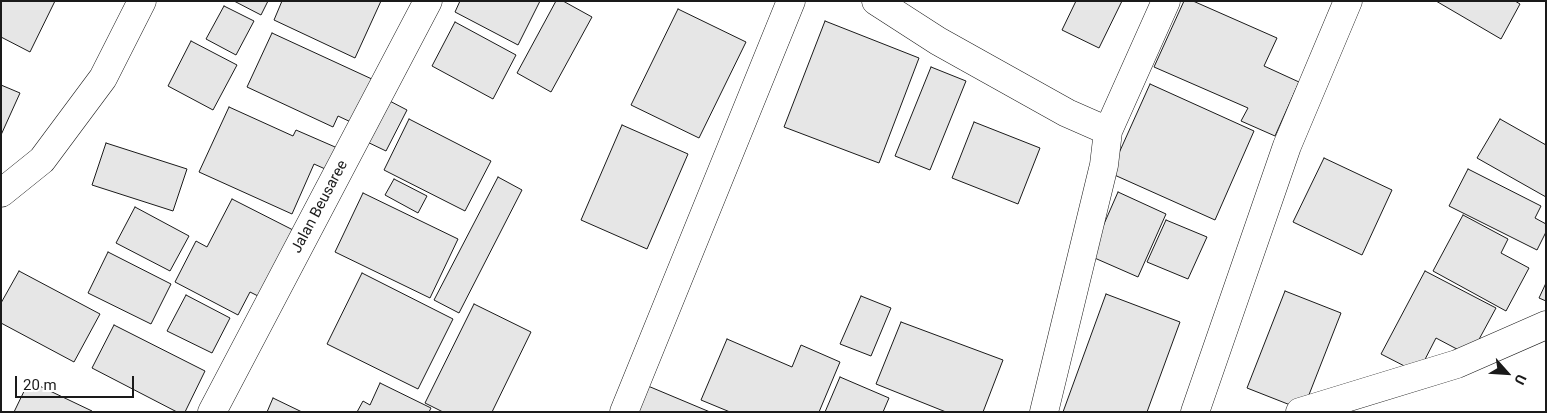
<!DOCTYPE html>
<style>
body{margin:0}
#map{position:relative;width:1547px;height:413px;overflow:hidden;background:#fff;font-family:Roboto,sans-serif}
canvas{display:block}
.frame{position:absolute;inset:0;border:2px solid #1a1a1a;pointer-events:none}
.north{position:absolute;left:1482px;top:348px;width:50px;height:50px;-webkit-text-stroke:4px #fff;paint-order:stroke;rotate:116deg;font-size:14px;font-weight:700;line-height:20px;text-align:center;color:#1a1a1a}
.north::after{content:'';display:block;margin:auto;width:18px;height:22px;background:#1a1a1a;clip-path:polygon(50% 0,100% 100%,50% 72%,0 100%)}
.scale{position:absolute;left:15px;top:376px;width:119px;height:22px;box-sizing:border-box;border:2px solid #1a1a1a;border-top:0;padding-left:6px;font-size:15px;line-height:18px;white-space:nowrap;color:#1a1a1a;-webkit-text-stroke:4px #fff;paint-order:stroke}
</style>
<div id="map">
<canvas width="1547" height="413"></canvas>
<div class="frame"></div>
<div class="north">U</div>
<div class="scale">20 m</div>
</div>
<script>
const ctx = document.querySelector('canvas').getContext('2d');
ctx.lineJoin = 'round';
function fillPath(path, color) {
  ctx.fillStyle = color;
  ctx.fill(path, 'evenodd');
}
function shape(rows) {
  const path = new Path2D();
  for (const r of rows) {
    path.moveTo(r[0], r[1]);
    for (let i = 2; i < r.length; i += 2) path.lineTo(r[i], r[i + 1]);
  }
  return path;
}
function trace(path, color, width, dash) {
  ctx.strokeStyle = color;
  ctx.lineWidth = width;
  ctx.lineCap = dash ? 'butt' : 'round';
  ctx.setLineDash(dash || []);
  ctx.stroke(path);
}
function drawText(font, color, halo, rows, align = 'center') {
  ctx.font = font + ' Roboto,sans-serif';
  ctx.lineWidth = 4;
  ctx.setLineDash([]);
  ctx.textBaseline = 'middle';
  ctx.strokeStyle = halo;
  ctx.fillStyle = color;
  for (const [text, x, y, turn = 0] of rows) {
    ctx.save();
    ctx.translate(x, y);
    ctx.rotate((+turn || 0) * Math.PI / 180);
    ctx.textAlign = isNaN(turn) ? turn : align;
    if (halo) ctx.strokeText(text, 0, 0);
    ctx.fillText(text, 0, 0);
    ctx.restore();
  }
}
const building = shape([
 [1,1,55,1,30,52,1,37,1,1],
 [234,1,268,1,261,15,234,1],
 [282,1,381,1,355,58,274,20,282,1],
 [460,1,540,1,518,45,455,12,460,1],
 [556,1,563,1,592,17,551,92,517,73,556,1],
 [1076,1,1122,1,1099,48,1062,30,1076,1],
 [1184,1,1193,1,1277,38,1264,66,1299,82,1275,136,1241,121,1248,108,1154,67,1184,1],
 [1436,1,1515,1,1520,4,1501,39,1436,1],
 [224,6,254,21,236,55,206,39,224,6],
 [678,9,746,42,699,138,631,105,678,9],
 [825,21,919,58,879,163,784,127,825,21],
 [455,22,516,55,493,99,432,66,455,22],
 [272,33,374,80,353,123,338,116,333,127,247,87,272,33],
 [191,41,237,65,213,110,168,86,191,41],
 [931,67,966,81,930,170,895,156,931,67],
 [1150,84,1254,131,1215,220,1110,173,1150,84],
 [1,85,20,93,1,135,1,85],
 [382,97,407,110,386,151,361,139,382,97],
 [229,107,293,136,296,130,342,150,332,172,314,164,292,214,199,172,229,107],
 [409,119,491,161,465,211,384,170,409,119],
 [1500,119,1546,145,1546,197,1477,158,1500,119],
 [974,122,1040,148,1018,204,952,178,974,122],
 [622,125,688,154,647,249,581,220,622,125],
 [106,143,187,169,173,211,92,185,106,143],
 [1324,158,1392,190,1362,255,1293,222,1324,158],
 [1468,169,1541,206,1535,218,1546,224,1546,232,1537,250,1449,206,1468,169],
 [498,177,522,190,459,313,434,300,498,177],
 [394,179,427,196,418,213,385,195,394,179],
 [1118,192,1166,214,1138,277,1090,256,1118,192],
 [363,193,458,239,430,298,335,252,363,193],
 [232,199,295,231,260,297,250,292,238,315,175,282,196,241,207,247,232,199],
 [135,207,189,236,170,271,116,243,135,207],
 [1463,215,1508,239,1501,253,1529,268,1506,311,1433,271,1463,215],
 [1166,220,1207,237,1188,279,1147,262,1166,220],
 [108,252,171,284,151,324,88,293,108,252],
 [19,271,100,314,74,362,1,323,1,303,19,271],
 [1425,271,1496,308,1470,356,1436,338,1418,373,1381,354,1425,271],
 [362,273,453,319,418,389,327,344,362,273],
 [1546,283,1546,301,1539,298,1546,283],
 [1285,291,1341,313,1303,410,1247,388,1285,291],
 [1106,294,1180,322,1147,412,1063,412,1106,294],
 [186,295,230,318,212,353,167,331,186,295],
 [861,296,891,308,871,356,840,344,861,296],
 [474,304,531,332,492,412,443,412,425,403,474,304],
 [901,322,1003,360,983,412,946,412,876,384,901,322],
 [114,325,205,371,185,412,177,412,92,368,114,325],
 [727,339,792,367,801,345,840,362,819,412,730,412,701,400,727,339],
 [840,377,889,398,883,412,825,412,840,377],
 [29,381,92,411,92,412,14,412,29,381],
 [380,383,431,408,429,412,357,412,363,401,370,405,380,383],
 [648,386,710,412,638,412,648,386],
 [273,398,302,412,267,412,273,398]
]);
fillPath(building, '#e6e6e6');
trace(building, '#1a1a1a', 1);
const street = shape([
 [876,1,938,41,1067,113,1108,131,1104,165,1044,412],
 [1108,131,1166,1],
 [1,193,42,160,103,78,142,1],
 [212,412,428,1],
 [624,412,791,1],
 [1195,412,1287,146,1348,1],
 [1300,412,1457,364,1546,325]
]);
trace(street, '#1a1a1a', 29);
trace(street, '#fff', 28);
drawText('15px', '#1a1a1a', '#fff', [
 ["Jalan Beusaree",320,207,-62]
]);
</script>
